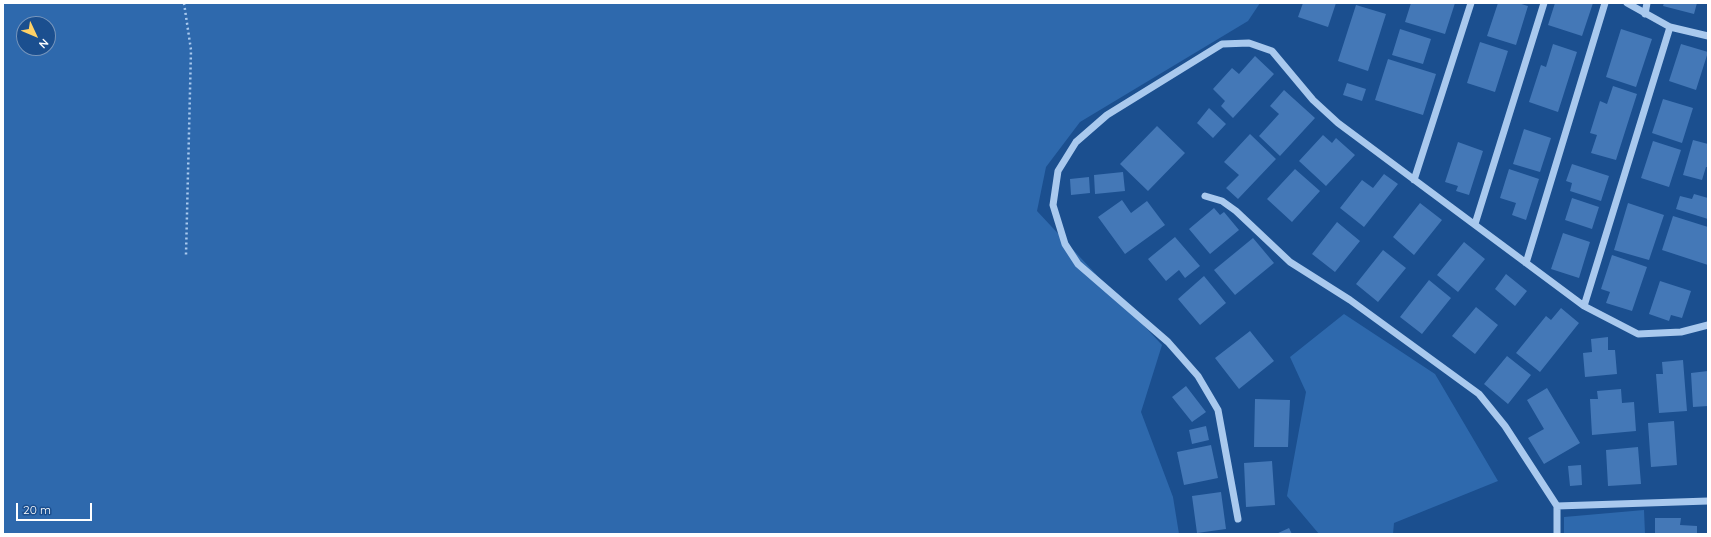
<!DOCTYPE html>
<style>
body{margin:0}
#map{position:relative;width:1711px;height:537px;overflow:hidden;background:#1b4f8f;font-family:Quicksand,sans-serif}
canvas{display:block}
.frame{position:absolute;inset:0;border:4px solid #fff;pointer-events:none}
.north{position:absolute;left:16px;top:16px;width:40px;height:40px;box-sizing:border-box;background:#1b4f8f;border:1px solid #7695bc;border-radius:50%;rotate:134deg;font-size:11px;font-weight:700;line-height:16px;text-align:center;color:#fff}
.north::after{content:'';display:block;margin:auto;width:14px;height:18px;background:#ffd166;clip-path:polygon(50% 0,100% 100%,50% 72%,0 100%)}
.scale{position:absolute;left:16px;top:503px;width:76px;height:18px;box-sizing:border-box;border:2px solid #fff;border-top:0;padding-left:5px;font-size:12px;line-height:14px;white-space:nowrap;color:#fff;-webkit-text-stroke:3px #1b4f8f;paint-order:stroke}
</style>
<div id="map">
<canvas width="1711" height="537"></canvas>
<div class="frame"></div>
<div class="north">N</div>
<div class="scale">20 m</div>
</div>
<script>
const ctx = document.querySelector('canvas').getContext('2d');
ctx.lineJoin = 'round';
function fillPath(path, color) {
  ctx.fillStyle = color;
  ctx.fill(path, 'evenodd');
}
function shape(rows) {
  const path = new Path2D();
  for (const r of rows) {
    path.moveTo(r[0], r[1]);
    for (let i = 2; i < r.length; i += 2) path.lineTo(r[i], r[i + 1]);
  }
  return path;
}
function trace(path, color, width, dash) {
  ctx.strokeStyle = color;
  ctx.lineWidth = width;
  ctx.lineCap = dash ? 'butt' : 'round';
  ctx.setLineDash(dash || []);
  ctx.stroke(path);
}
fillPath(shape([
 [3,3,1260,3,1248,21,1080,122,1046,167,1037,211,1162,345,1141,412,1173,497,1179,534,3,534],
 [24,24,48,24,48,48,24,48],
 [1344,314,1435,374,1498,481,1394,523,1393,534,1319,534,1287,496,1306,392,1290,357],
 [1644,510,1645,534,1564,534,1564,517]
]), '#2e69ad');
fillPath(shape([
 [1303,3,1336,3,1328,27,1298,17],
 [1411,3,1455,3,1445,34,1405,22],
 [1498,3,1518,3,1528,6,1516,45,1487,36],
 [1555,3,1593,3,1582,36,1548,25],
 [1664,3,1697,3,1694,14,1663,6],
 [1356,5,1386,14,1368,71,1338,61],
 [1400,29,1431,39,1423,64,1392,55],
 [1621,29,1652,39,1636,87,1606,77],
 [1480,42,1508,51,1495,92,1467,83],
 [1553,44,1577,52,1558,112,1529,102,1541,65,1546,67],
 [1681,44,1708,52,1696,90,1669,81],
 [1255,56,1274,74,1233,118,1221,106,1225,101,1213,89,1232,68,1239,74],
 [1388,59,1436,74,1423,115,1375,100],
 [1347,83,1366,89,1362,101,1343,95],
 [1613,86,1637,94,1616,160,1591,153,1597,135,1590,133,1600,101,1607,104],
 [1284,90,1315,118,1280,156,1259,136,1279,114,1270,106],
 [1663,99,1693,108,1682,143,1652,133],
 [1209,108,1226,124,1213,138,1197,123],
 [1157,126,1185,153,1148,191,1120,164],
 [1524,129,1551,138,1540,172,1513,164],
 [1250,134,1276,159,1238,199,1226,188,1239,175,1224,162],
 [1323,135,1332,143,1336,138,1355,155,1326,186,1299,161],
 [1693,140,1708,144,1708,167,1706,167,1702,180,1683,175],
 [1653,141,1681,150,1669,187,1641,178],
 [1458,142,1483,151,1469,195,1456,191,1458,186,1445,182],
 [1572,164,1609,176,1601,201,1570,191,1572,183,1566,181],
 [1295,169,1320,191,1292,222,1267,199],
 [1509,169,1539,179,1526,220,1512,215,1516,203,1500,198],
 [1123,172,1125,191,1095,194,1094,175],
 [1384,174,1398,184,1364,227,1340,208,1362,180,1373,188],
 [1089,177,1090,193,1071,195,1070,179],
 [1694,194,1708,198,1708,219,1676,209,1680,196,1692,199],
 [1572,198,1599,207,1592,229,1565,220],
 [1122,200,1131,213,1147,201,1165,225,1125,254,1098,217],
 [1420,203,1442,220,1414,255,1393,237],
 [1628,203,1664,215,1649,260,1614,250],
 [1214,208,1220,215,1224,212,1239,230,1210,254,1189,229],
 [1673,216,1708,227,1708,265,1662,250],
 [1337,222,1360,241,1335,272,1312,254],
 [1563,233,1590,242,1579,278,1551,269],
 [1175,237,1200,266,1185,278,1179,270,1166,281,1148,259],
 [1253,238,1274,263,1235,295,1214,270],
 [1464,242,1485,259,1458,292,1437,275],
 [1383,250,1406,268,1378,302,1356,284],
 [1612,255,1647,267,1632,311,1606,303,1610,292,1601,289],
 [1506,274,1527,291,1515,306,1495,289],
 [1204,276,1226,303,1200,325,1178,299],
 [1429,280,1451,298,1422,334,1400,317],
 [1660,281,1691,291,1682,318,1671,315,1669,321,1649,314],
 [1476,307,1498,325,1475,354,1452,336],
 [1561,308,1579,323,1540,372,1516,353,1546,316,1551,320],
 [1250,331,1274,361,1239,389,1215,358],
 [1608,337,1608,350,1615,350,1617,374,1585,377,1583,353,1592,352,1591,339],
 [1507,356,1531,375,1508,404,1484,384],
 [1683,360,1687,411,1659,413,1656,374,1663,374,1662,362],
 [1708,371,1708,406,1693,407,1691,373],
 [1186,386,1206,412,1192,422,1172,397],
 [1547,388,1580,443,1544,464,1528,438,1544,429,1527,400],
 [1621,389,1622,403,1634,402,1636,431,1592,435,1590,399,1598,399,1597,391],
 [1255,399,1290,400,1288,447,1254,447],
 [1674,421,1677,465,1651,467,1648,423],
 [1206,426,1209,440,1192,444,1189,430],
 [1211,445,1218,478,1184,485,1177,452],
 [1638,447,1641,484,1608,486,1606,450],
 [1272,461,1275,505,1246,507,1244,463],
 [1581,465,1582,485,1570,486,1568,466],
 [1221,492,1226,529,1197,533,1192,496],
 [1655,518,1681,518,1680,525,1697,526,1697,534,1655,534],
 [1289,528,1292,534,1276,534]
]), '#4478b7');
trace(shape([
 [184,3,191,50,186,255]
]), '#a9c9ee', 2.5, [2, 3]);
trace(shape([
 [1627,3,1670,27,1708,36],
 [1645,14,1647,3],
 [1414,180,1471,3],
 [1205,196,1222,201,1236,211,1290,262,1350,300,1479,394,1505,426,1557,506,1557,534],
 [1475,224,1544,3],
 [1526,263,1605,3],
 [1584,306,1670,27],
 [1557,506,1708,501],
 [1238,519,1218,410,1198,376,1168,342,1078,264,1065,244,1053,205,1058,171,1076,142,1107,115,1222,44,1249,43,1272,51,1313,100,1338,123,1584,306,1638,334,1681,332,1708,325]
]), '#a9c9ee', 7);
</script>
